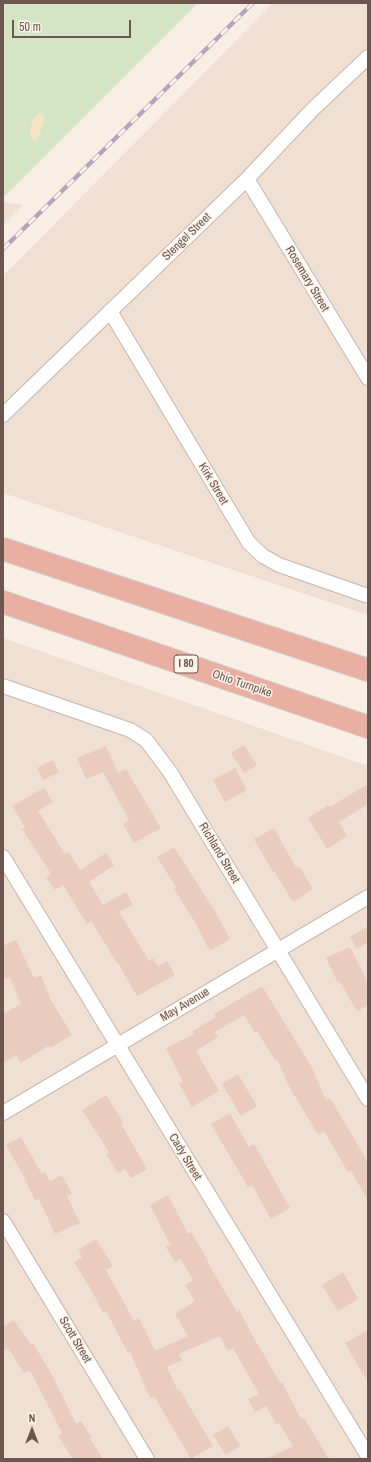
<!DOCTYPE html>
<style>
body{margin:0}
#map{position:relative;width:371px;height:1462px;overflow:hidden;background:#f8eee4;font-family:"Archivo Narrow",sans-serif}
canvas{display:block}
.frame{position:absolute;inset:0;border:4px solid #6d564d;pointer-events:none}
.north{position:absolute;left:12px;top:1410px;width:40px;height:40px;-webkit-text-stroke:3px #fcf3e9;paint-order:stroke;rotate:0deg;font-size:11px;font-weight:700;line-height:16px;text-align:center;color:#6d564d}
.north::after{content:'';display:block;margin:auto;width:14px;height:18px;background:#6d564d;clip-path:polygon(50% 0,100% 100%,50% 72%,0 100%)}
.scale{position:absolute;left:12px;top:20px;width:119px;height:18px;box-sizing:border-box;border:2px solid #6d564d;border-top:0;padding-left:5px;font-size:12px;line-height:14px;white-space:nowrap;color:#6d564d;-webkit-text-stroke:3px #fcf3e9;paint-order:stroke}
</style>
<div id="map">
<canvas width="371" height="1462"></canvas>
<div class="frame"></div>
<div class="north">N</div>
<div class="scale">50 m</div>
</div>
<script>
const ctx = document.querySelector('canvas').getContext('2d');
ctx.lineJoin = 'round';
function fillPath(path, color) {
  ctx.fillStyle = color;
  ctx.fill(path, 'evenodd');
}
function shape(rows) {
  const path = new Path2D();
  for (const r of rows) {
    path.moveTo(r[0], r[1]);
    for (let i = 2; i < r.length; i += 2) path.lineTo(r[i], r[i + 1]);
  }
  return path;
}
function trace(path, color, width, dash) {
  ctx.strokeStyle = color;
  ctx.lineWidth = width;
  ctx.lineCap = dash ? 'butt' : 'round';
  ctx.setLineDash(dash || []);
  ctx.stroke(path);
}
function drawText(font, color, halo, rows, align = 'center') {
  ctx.font = font + ' "Archivo Narrow",sans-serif';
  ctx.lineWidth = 3;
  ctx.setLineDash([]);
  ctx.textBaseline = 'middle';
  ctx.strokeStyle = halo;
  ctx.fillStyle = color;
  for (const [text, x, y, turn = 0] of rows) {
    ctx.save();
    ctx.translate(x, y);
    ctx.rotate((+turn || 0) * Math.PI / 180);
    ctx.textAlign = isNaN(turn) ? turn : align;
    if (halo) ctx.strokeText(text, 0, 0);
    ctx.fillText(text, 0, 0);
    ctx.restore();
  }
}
fillPath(shape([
 [273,3,368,3,368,615,3,493,3,276],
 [3,202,23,205,3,225],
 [3,638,368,766,368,1459,3,1459]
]), '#efe0d3');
fillPath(shape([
 [3,3,198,3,3,198]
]), '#d4e4c5');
fillPath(shape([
 [39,113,44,114,44,120,38,139,33,140,31,137,30,130,33,119]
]), '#f4e4c3');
fillPath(shape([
 [244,745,257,765,244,773,231,753],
 [106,746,118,773,126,769,161,828,134,843,123,824,129,820,103,772,86,779,77,758],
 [53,760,59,772,43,780,37,768],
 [235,768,247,790,225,802,213,780],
 [368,784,368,804,339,822,347,836,327,849,308,818,328,805,330,807],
 [44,788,53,802,38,811,65,854,69,852,80,870,106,853,114,865,89,882,103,905,126,892,133,905,119,912,149,961,153,958,158,967,167,961,175,975,137,996,118,963,117,963,91,921,87,924,63,885,55,890,46,877,51,874,22,829,25,827,12,806],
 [274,828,296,868,299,866,313,889,293,902,274,871,273,872,254,839],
 [174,847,216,913,230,939,210,951,196,924,174,889,176,887,157,857],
 [368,926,368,942,357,949,350,937],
 [16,940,34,978,41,975,51,1000,72,1035,50,1048,48,1046,21,1063,16,1055,3,1063,3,1014,21,1004,10,977,3,980,3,946],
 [350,947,368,983,368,1005,357,1011,340,982,338,983,326,958],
 [262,986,311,1066,326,1100,330,1098,368,1162,368,1200,351,1171,348,1172,324,1131,318,1135,295,1096,294,1097,277,1059,275,1060,257,1031,255,1033,244,1015,215,1032,218,1037,196,1051,219,1091,192,1107,179,1084,183,1082,166,1048,194,1034,193,1031,216,1017,214,1014],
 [238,1074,257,1106,241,1116,222,1084],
 [106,1095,123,1122,121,1124,147,1169,131,1178,125,1169,118,1173,106,1154,109,1152,82,1110],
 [230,1113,249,1147,254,1144,290,1208,271,1219,252,1185,248,1187,211,1124],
 [21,1137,42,1174,45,1172,50,1181,62,1175,72,1194,67,1196,80,1223,55,1234,39,1199,35,1200,26,1182,27,1182,6,1145],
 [168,1195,188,1234,191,1232,209,1262,208,1263,237,1312,239,1310,257,1344,258,1344,280,1383,282,1382,301,1419,304,1418,329,1459,267,1459,293,1446,279,1423,276,1424,266,1406,255,1412,248,1399,259,1394,233,1348,228,1351,220,1336,179,1354,182,1360,167,1367,178,1391,180,1390,213,1446,191,1459,154,1396,150,1398,130,1352,128,1353,106,1311,103,1313,93,1293,74,1262,82,1257,78,1250,96,1239,113,1266,106,1270,134,1321,139,1318,155,1351,188,1336,175,1314,195,1301,185,1285,193,1280,181,1259,175,1262,166,1247,170,1244,150,1205],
 [343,1272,358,1299,338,1311,322,1285],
 [14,1320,31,1345,33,1343,52,1375,76,1424,81,1421,92,1438,90,1439,103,1459,73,1459,58,1436,62,1433,30,1370,24,1373,8,1348,3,1351,3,1327],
 [368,1330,368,1383,345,1343],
 [228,1426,240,1446,226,1455,213,1435]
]), '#eaccbf');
const street = shape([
 [247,179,368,378],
 [110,311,249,543,263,556,279,565,368,596],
 [3,415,247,179,312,110,368,57],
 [3,686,130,730,146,740,170,772,368,1099],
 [3,857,368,1456],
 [3,1113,368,897],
 [3,1221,147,1459]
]);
const highway = shape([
 [3,549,368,670],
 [3,602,368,727]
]);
trace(street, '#c7b6ac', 16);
trace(highway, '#d3ccca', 24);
trace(street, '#fff', 14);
trace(highway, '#eaafa3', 22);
const rail = shape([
 [3,249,253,3]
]);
trace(rail, '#b1a5c0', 4.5);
trace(rail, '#fcf3e9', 3, [9]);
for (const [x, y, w] of [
 [186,664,24]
]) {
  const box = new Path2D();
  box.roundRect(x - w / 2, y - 9, w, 18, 3);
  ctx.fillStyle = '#fcf3e9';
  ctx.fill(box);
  trace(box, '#6d564d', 1);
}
drawText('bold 11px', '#6d564d', null, [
 ["I 80",186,664]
]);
drawText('12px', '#6d564d', '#fcf3e9', [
 ["Stengel Street",187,237,-44],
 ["Rosemary Street",307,279,59],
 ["Kirk Street",213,484,59],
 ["Ohio Turnpike",242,684,19],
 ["Richland Street",219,853,59],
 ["May Avenue",185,1005,-31],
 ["Cady Street",185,1157,59],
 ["Scott Street",75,1340,59]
]);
</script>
